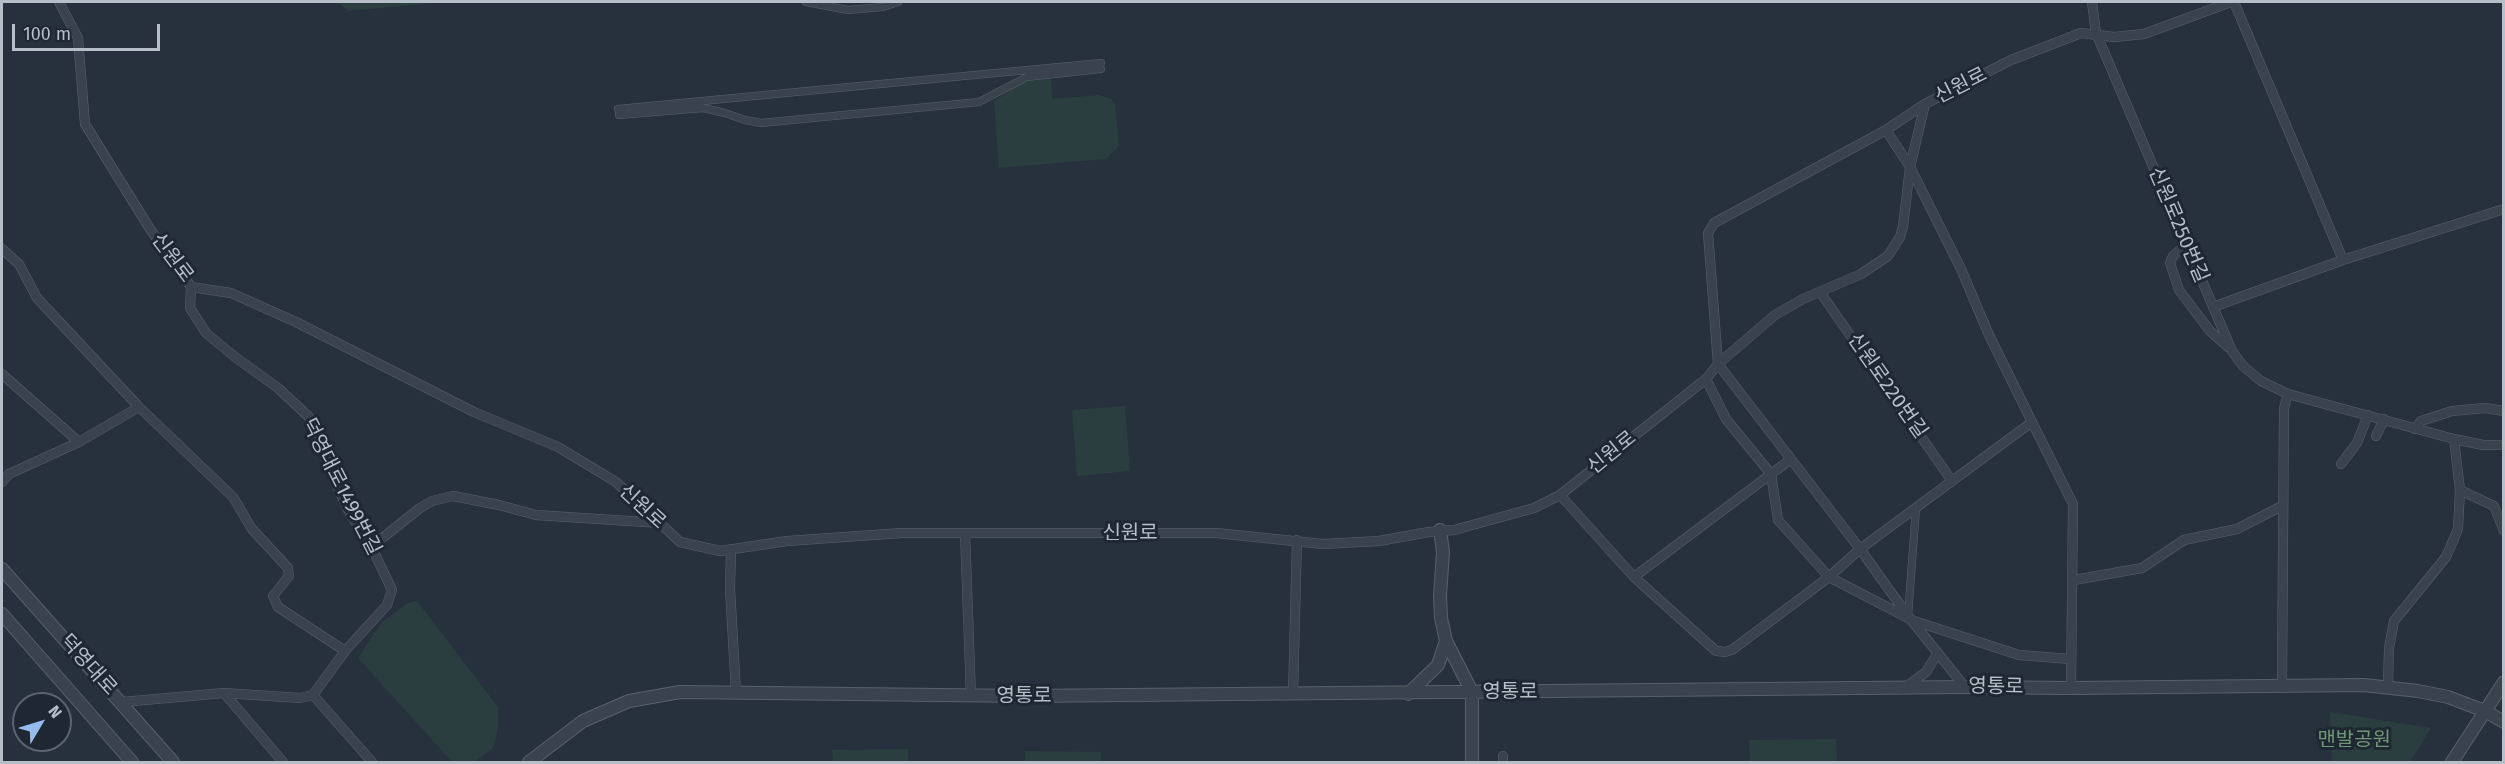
<!DOCTYPE html>
<meta charset="utf-8">
<style>
body{margin:0}
#map{position:relative;width:2505px;height:764px;overflow:hidden;background:#27313d;font-family:"Fira Sans",sans-serif}
canvas{display:block}
.frame{position:absolute;inset:0;border:3px solid #b6bec8;pointer-events:none}
.north{position:absolute;left:12px;top:692px;width:60px;height:60px;box-sizing:border-box;background:#1f2832;border:2px solid #5b646e;border-radius:50%;rotate:52deg;font-size:16px;font-weight:700;line-height:24px;text-align:center;color:#b6bec8}
.north::after{content:'';display:block;margin:auto;width:21px;height:27px;background:#94bcef;clip-path:polygon(50% 0,100% 100%,50% 72%,0 100%)}
.scale{position:absolute;left:12px;top:24px;width:148px;height:27px;box-sizing:border-box;border:3px solid #b6bec8;border-top:0;padding-left:8px;font-size:18px;line-height:21px;white-space:nowrap;color:#b6bec8;-webkit-text-stroke:4px #1f2832;paint-order:stroke}
</style>
<div id="map">
<canvas width="2505" height="764"></canvas>
<div class="frame"></div>
<div class="north">N</div>
<div class="scale">100 m</div>
</div>
<script>
const ctx = document.querySelector('canvas').getContext('2d');
ctx.lineJoin = 'round';
function fillPath(path, color) {
  ctx.fillStyle = color;
  ctx.fill(path, 'evenodd');
}
function shape(rows) {
  const path = new Path2D();
  for (const r of rows) {
    path.moveTo(r[0], r[1]);
    for (let i = 2; i < r.length; i += 2) path.lineTo(r[i], r[i + 1]);
  }
  return path;
}
function trace(path, color, width, dash) {
  ctx.strokeStyle = color;
  ctx.lineWidth = width;
  ctx.lineCap = dash ? 'butt' : 'round';
  ctx.setLineDash(dash || []);
  ctx.stroke(path);
}
function drawText(font, color, halo, rows, align = 'center') {
  ctx.font = font + ' "Fira Sans","Noto Sans KR",sans-serif';
  ctx.lineWidth = 6;
  ctx.setLineDash([]);
  ctx.textBaseline = 'middle';
  ctx.strokeStyle = halo;
  ctx.fillStyle = color;
  for (const [text, x, y, turn = 0] of rows) {
    ctx.save();
    ctx.translate(x, y);
    ctx.rotate((+turn || 0) * Math.PI / 180);
    ctx.textAlign = isNaN(turn) ? turn : align;
    if (halo) ctx.strokeText(text, 0, 0);
    ctx.fillText(text, 0, 0);
    ctx.restore();
  }
}
fillPath(shape([
 [337,2,444,2,349,11],
 [1051,78,1052,99,1099,95,1111,99,1115,104,1119,146,1106,159,999,168,994,101,1024,82],
 [1125,406,1130,471,1077,476,1072,410],
 [417,601,498,707,498,727,495,741,492,749,474,762,452,762,358,658,382,622,408,603],
 [2330,712,2431,728,2410,762,2332,762],
 [1836,739,1837,762,1750,762,1749,740],
 [908,749,908,762,833,762,832,750],
 [1025,751,1101,752,1101,762,1025,762]
]), '#2a3e3f');
const pedestrian = shape([
 [806,2,848,10,883,7,898,2],
 [618,109,1101,63],
 [619,115,703,108,725,113,745,120,761,123,979,102,1027,77,1101,69],
 [1908,616,1916,508]
]);
const minor = shape([
 [59,2,78,38,85,124,150,229,191,287,231,293,296,322,474,412,558,447,616,482,680,542,720,551,787,541,902,533,1216,533,1323,544,1379,541,1429,532,1454,530,1534,508,1560,495,1706,379,1718,364,1775,315,1803,299,1861,274,1888,256,1900,237,1903,227,1910,167,1925,104,2011,60,2081,33,2114,37,2144,34,2231,2],
 [2092,2,2096,33,2232,351,2243,366,2261,381,2288,394,2454,439,2483,445,2504,445],
 [2234,2,2343,260],
 [1925,104,1886,130,1714,223,1708,233,1718,364,1860,549,1908,616,1965,687],
 [1886,130,1910,167,1961,269,1989,335,2032,422],
 [2186,245,2173,256,2170,263,2179,290,2210,331,2228,347],
 [2,249,19,264,37,298,139,407,233,497,252,529,288,568,289,576,273,596,278,607,345,651],
 [1820,292,1952,481],
 [2213,307,2343,260,2504,209],
 [2,374,79,442,9,474,2,482],
 [1706,379,1726,419,1771,474,1778,520,1829,577,1914,621,2019,655,2070,659],
 [2415,429,2421,421,2452,411,2485,408,2504,411],
 [2376,436,2384,419],
 [79,442,139,407],
 [2341,464,2357,443,2368,415],
 [2460,490,2494,506,2504,531],
 [1560,495,1634,577,1716,651,1725,652,1732,650,1829,577,1860,549,2032,422,2073,504,2071,688],
 [965,533,971,696],
 [371,547,420,508,432,501,453,496,499,505,536,515,660,523],
 [731,549,730,588,736,693],
 [1634,577,1791,459],
 [2074,580,2142,568,2184,540,2237,529,2282,506],
 [2282,686,2284,408,2288,394],
 [2388,687,2389,648,2394,621,2446,557,2458,529,2460,490,2454,439],
 [1903,689,1926,672,1938,653],
 [224,693,283,762],
 [1293,694,1297,540],
 [313,695,372,762],
 [122,702,224,693,300,698,313,695,345,651,387,605,392,590,373,550,348,510,334,479,325,449,309,417,278,388,235,357,206,333,190,308,191,287],
 [1503,756,1503,762]
]);
const tertiary = shape([
 [1440,530,1443,552,1440,596,1441,618,1446,641,1472,692,1472,762],
 [2,569,173,762],
 [2,614,132,762],
 [1408,694,1438,665,1446,641],
 [529,762,583,721,629,701,680,692,1024,696,1965,687,2071,688,2364,685,2418,691,2448,697,2485,711,2504,722],
 [2452,762,2504,682]
]);
trace(pedestrian, '#58616b', 8);
trace(minor, '#58616b', 10);
trace(tertiary, '#58616b', 14);
trace(pedestrian, '#3a434d', 7);
trace(minor, '#3a434d', 9);
trace(tertiary, '#3a434d', 12);
drawText('20px', '#b6bec8', '#1f2832', [
 ["신원로",1961,86,-27],
 ["신원로250번길",2178,225,67],
 ["신원로",172,258,53],
 ["신원로220번길",1887,386,55],
 ["신원로",1612,453,-39],
 ["덕영대로1499번길",341,487,63],
 ["신원로",642,507,43],
 ["신원로",1130,533],
 ["덕영대로",88,665,48],
 ["영통로",1996,687,1],
 ["영통로",1510,692],
 ["영통로",1024,696]
]);
drawText('20px', '#709776', '#1f2832', [
 ["맨발공원",2354,740]
]);
</script>
